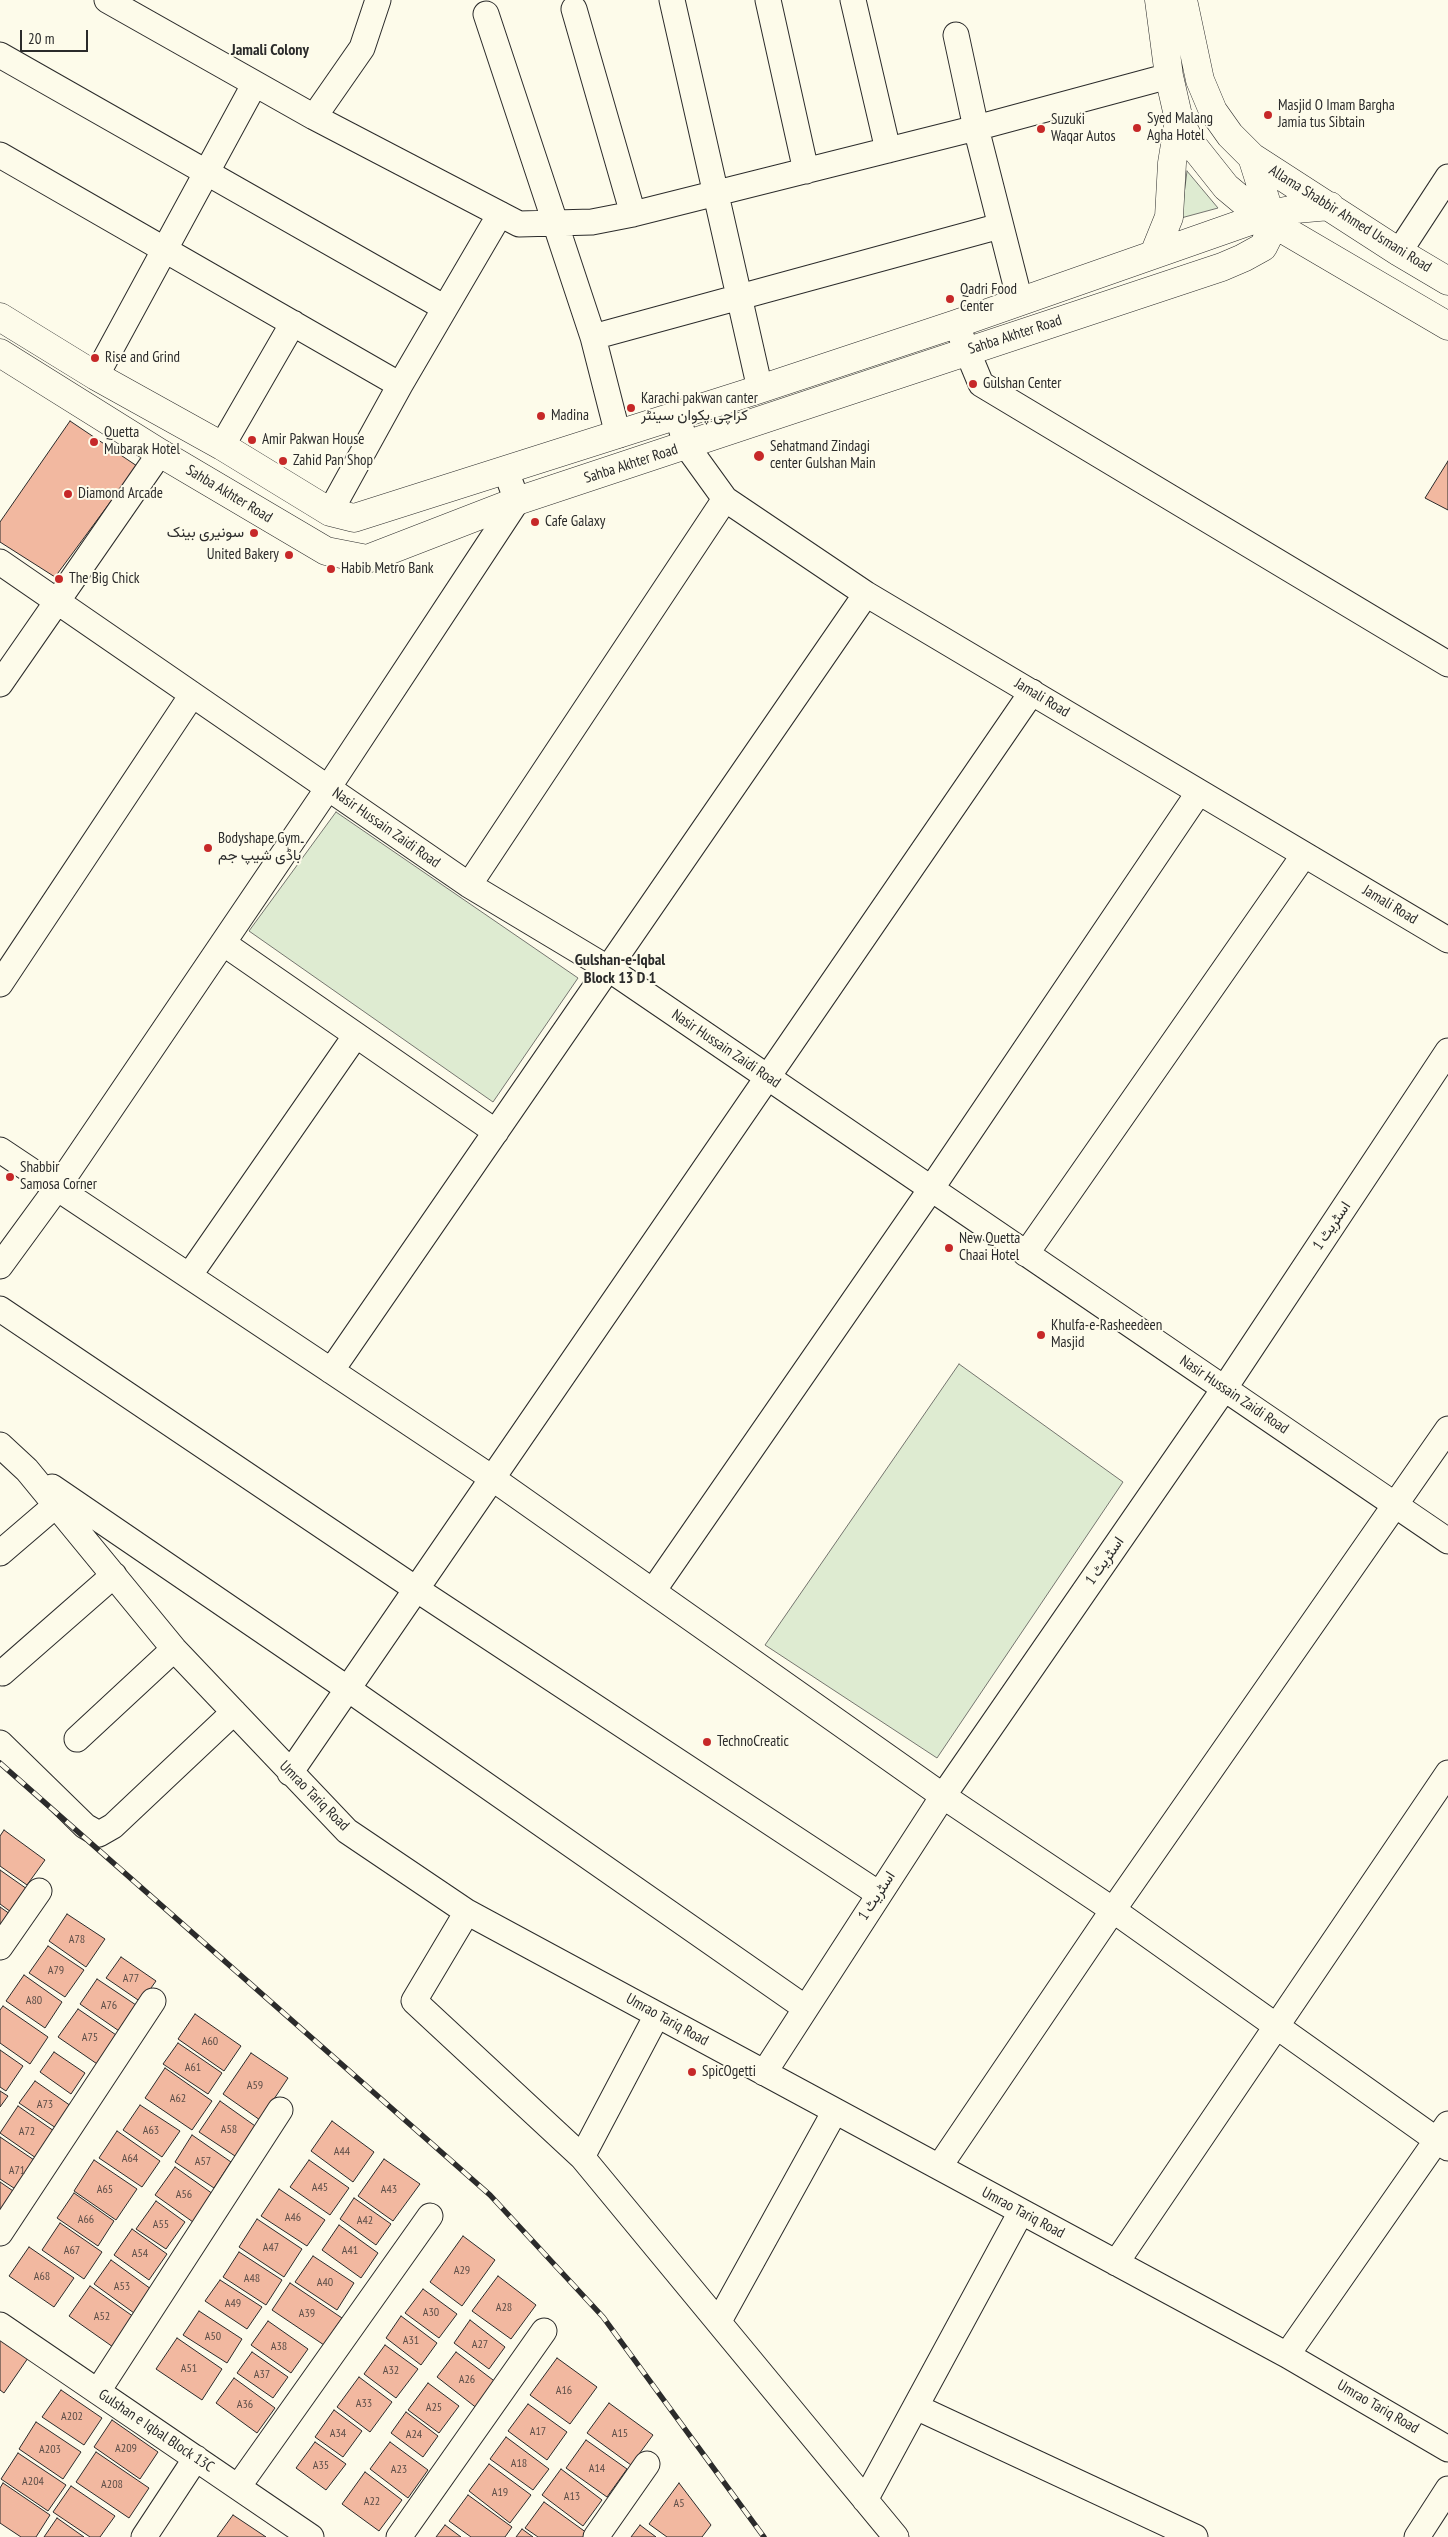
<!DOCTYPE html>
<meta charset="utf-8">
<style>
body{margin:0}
#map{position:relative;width:1448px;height:2537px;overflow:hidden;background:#fdfbea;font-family:"PT Sans Narrow",sans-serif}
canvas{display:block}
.scale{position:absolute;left:20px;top:30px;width:68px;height:22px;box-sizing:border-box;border:2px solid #2b2b2b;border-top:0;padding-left:6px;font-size:15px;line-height:18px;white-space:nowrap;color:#2b2b2b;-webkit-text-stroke:4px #fdfbea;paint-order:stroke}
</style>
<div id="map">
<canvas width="1448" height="2537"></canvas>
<div class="scale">20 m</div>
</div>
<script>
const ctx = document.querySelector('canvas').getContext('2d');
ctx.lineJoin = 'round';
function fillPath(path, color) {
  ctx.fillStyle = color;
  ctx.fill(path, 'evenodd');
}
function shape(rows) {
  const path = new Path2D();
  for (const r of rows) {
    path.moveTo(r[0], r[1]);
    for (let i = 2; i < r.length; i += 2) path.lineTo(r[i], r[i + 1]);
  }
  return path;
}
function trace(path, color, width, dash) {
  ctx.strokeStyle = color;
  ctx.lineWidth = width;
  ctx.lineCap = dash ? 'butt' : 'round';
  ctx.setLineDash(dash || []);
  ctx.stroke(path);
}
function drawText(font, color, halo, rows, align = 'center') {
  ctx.font = font + ' "PT Sans Narrow",Vazirmatn,sans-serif';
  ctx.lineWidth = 4;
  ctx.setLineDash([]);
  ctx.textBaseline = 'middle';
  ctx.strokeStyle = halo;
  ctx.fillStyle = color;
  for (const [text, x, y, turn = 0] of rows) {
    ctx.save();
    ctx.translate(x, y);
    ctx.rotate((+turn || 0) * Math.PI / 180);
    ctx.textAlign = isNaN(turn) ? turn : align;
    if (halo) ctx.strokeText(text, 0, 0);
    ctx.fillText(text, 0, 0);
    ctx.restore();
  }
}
const green = shape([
 [1187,171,1218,208,1181,218,1187,171],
 [336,812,578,978,493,1102,249,931,336,812],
 [959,1364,1123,1482,937,1758,765,1645,959,1364]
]);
fillPath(green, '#deebd1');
trace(green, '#74746e', 1);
const building = shape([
 [70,421,137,466,55,577,0,542,0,522,70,421],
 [1448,461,1448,510,1425,498,1448,461],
 [4,1830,45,1860,27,1885,0,1866,0,1836,4,1830],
 [0,1870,27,1889,11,1912,0,1904,0,1870],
 [0,1907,10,1914,0,1929,0,1907],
 [67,1914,105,1939,86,1967,49,1941,67,1914],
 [48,1946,84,1970,65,1997,29,1973,48,1946],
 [121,1957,156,1981,141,2002,106,1978,121,1957],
 [24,1975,62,2002,45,2028,6,2001,24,1975],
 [97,1979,139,2007,122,2033,80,2004,97,1979],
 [3,2006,48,2037,30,2064,0,2043,0,2010,3,2006],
 [78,2009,122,2039,103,2068,58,2037,78,2009],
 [195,2014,241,2046,224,2071,178,2039,195,2014],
 [178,2043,222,2073,208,2094,163,2064,178,2043],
 [0,2050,23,2066,6,2091,0,2087,0,2050],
 [54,2052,85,2073,71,2094,40,2072,54,2052],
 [251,2053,288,2078,260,2120,223,2094,251,2053],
 [165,2068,212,2101,192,2130,145,2098,165,2068],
 [35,2081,71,2106,56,2128,19,2103,35,2081],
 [0,2091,8,2096,0,2107,0,2091],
 [220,2101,258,2128,238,2158,199,2132,220,2101],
 [140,2105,180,2131,162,2157,123,2130,140,2105],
 [18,2106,54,2131,36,2158,0,2133,18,2106],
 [332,2121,374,2152,353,2182,311,2151,332,2121],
 [117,2131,160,2161,142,2187,99,2158,117,2131],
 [192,2135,231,2162,214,2188,175,2162,192,2135],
 [0,2137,40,2164,20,2192,0,2179,0,2137],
 [384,2159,420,2184,393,2221,358,2196,384,2159],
 [94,2160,137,2189,116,2220,74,2191,94,2160],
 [309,2160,349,2188,330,2215,290,2187,309,2160],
 [175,2167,213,2194,193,2222,155,2195,175,2167],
 [0,2182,19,2195,0,2222,0,2182],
 [279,2189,325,2220,307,2246,261,2216,279,2189],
 [74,2193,114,2221,98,2246,57,2218,74,2193],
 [354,2198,391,2224,376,2245,340,2219,354,2198],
 [156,2201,185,2222,166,2249,136,2229,156,2201],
 [257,2219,302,2249,284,2277,239,2247,257,2219],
 [60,2223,102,2252,84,2279,42,2250,60,2223],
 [339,2225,378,2253,361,2278,322,2250,339,2225],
 [132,2229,167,2254,149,2280,114,2255,132,2229],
 [463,2236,495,2260,462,2306,430,2282,463,2236],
 [29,2247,74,2278,54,2307,9,2276,29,2247],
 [239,2252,282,2280,266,2305,223,2277,239,2252],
 [313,2256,354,2283,337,2310,295,2282,313,2256],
 [111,2260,151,2289,134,2313,94,2284,111,2260],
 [498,2276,536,2305,511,2339,472,2311,498,2276],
 [220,2280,262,2307,247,2329,205,2301,220,2280],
 [290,2283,342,2318,324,2345,272,2310,290,2283],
 [90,2286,134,2317,113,2347,69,2316,90,2286],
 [423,2289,457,2314,439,2338,405,2313,423,2289],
 [199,2311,242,2339,227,2363,183,2335,199,2311],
 [401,2316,437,2343,421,2365,386,2338,401,2316],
 [470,2320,505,2347,489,2369,454,2343,470,2320],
 [268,2321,308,2349,291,2373,251,2345,268,2321],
 [177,2338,222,2369,202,2400,156,2369,177,2338],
 [0,2340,28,2358,4,2393,0,2390,0,2340],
 [385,2345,418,2369,396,2398,364,2374,385,2345],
 [252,2352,288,2377,273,2398,237,2373,252,2352],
 [456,2352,497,2383,478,2409,437,2377,456,2352],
 [557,2358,597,2387,570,2424,530,2395,557,2358],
 [359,2377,392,2402,370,2432,337,2407,359,2377],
 [234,2378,275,2408,257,2433,216,2403,234,2378],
 [428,2383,459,2406,439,2433,408,2410,428,2383],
 [61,2390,102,2418,84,2445,42,2417,61,2390],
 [609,2403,653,2435,631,2465,587,2433,609,2403],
 [528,2404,567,2432,547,2460,508,2431,528,2404],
 [334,2410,362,2431,343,2457,315,2437,334,2410],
 [406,2412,438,2436,423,2457,391,2433,406,2412],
 [112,2420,158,2452,140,2479,94,2447,112,2420],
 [36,2422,81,2452,63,2479,19,2449,36,2422],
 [506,2437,549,2469,533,2490,490,2459,506,2437],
 [586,2440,627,2469,607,2497,566,2468,586,2440],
 [315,2442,346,2464,326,2490,296,2468,315,2442],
 [390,2442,428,2470,408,2498,370,2469,390,2442],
 [96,2452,149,2488,129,2518,76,2482,96,2452],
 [18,2453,66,2485,48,2511,1,2479,18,2453],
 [489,2464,531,2495,510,2523,469,2491,489,2464],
 [561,2469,602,2500,583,2526,542,2495,561,2469],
 [365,2472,402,2500,379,2531,342,2504,365,2472],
 [3,2483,50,2515,36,2537,21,2537,0,2523,0,2488,3,2483],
 [679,2483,711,2525,702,2537,667,2537,649,2524,679,2483],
 [71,2486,115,2516,100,2537,90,2537,53,2512,71,2486],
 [468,2495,512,2527,505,2537,471,2537,449,2521,468,2495],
 [544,2502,587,2533,583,2537,538,2537,525,2528,544,2502],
 [233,2515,266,2537,217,2537,233,2515],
 [57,2518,84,2537,44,2537,57,2518],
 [445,2525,461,2537,436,2537,445,2525],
 [640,2525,656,2537,631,2537,640,2525],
 [522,2529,533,2537,516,2537,522,2529]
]);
fillPath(building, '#f2b8a0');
trace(building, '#2b2b2b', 1);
const minor = shape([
 [107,0,314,117,519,224,592,222,633,214,976,128,1169,76],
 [672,0,760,389],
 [768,0,806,171],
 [853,0,888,150],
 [574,9,633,214],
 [486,14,593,337,618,435],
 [956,35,976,128,1020,301],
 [0,55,445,308],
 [314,117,362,48,378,0],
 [0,155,400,385],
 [1399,252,1448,177],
 [956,324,981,384,1448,664],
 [593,337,1000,226],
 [96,376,254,85],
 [677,414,686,445,725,499,866,594,1448,940],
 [222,446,293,323],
 [330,512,400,385,500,214],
 [0,562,469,885,609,969,1448,1541],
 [0,684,160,453],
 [469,885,725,499],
 [223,943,496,1132],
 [0,984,192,695],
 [0,1150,492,1478,943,1796,1113,1910,1448,2148],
 [1026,1254,1304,855],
 [0,1266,57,1188,328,788,517,501,506,471],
 [189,1276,356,1035],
 [0,1309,416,1589,879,1894],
 [331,1371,866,594],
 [0,1445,27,1470,174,1649,347,1831,467,1912,1287,2355,1448,2449],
 [52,1487,348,1689,804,2007],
 [0,1553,56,1505],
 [653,1591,931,1189,1199,792],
 [2,1673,114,1575],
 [77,1739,174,1649],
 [0,1743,85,1826,99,1834,113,1826,234,1712],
 [290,1773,1032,692],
 [467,1912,414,2001,582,2157,896,2537],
 [0,1947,39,1891],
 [764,2073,943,1796,1224,1389,1448,1051],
 [582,2157,657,2015],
 [939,2167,1113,1910,1448,1429],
 [0,2233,153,2001],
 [1116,2263,1448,1773],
 [719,2321,835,2111],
 [0,2325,311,2537],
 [1287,2355,1448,2124],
 [98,2391,280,2110],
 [916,2407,1195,2537],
 [238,2487,430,2216],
 [865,2500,1021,2212],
 [144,2537,196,2458],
 [399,2537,544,2331],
 [596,2537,647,2464],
 [1417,2537,1448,2489]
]);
const major = shape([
 [1159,0,1169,76,1179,120,1191,143,1226,187,1262,217,1448,326],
 [1183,0,1200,80,1213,111,1230,135,1252,157,1399,252,1448,281],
 [1154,254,1169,217,1172,163,1179,120],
 [0,317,96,376,222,446,330,512,354,518,760,389,956,324,1270,214,1296,209,1330,206],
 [0,353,160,453,326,551,367,559,517,501,1222,267,1243,258,1263,247,1271,231,1270,214,1252,157]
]);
trace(minor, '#2b2b2b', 27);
trace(major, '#2b2b2b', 29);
trace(minor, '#fdfbea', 25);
trace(major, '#fdfbea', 28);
const rail = shape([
 [0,1763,490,2195,603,2317,764,2537]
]);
trace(rail, '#2b2b2b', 5.5);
trace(rail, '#fdfbea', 4, [11]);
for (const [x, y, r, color] of [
 [1268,115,5,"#c62828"],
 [1137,128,5,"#c62828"],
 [1041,129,5,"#c62828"],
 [950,299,5,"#c62828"],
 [95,358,5,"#c62828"],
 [973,384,5,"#c62828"],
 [631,408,5,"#c62828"],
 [541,416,5,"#c62828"],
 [252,440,5,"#c62828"],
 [94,442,5,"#c62828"],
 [759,456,6,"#c62828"],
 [283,461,5,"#c62828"],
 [68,494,5,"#c62828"],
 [535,522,5,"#c62828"],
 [254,533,5,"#c62828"],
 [289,555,5,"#c62828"],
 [331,569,5,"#c62828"],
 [59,579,5,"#c62828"],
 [208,848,5,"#c62828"],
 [10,1177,5,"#c62828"],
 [949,1248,5,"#c62828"],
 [1041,1335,5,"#c62828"],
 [707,1742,5,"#c62828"],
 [692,2072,5,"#c62828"]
]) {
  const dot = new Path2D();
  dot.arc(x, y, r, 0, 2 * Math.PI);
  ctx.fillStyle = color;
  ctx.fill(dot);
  trace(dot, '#fdfbea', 2);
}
drawText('12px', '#5d4e48', null, [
 ["A78",77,1940],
 ["A79",56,1971],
 ["A77",131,1979],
 ["A80",34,2001],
 ["A76",109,2006],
 ["A75",90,2038],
 ["A60",210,2042],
 ["A61",193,2068],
 ["A59",255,2086],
 ["A62",178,2099],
 ["A73",45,2105],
 ["A58",229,2130],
 ["A63",151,2131],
 ["A72",27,2132],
 ["A44",342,2152],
 ["A64",130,2159],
 ["A57",203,2162],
 ["A71",17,2171],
 ["A45",320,2188],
 ["A65",105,2190],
 ["A43",389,2190],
 ["A56",184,2195],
 ["A46",293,2218],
 ["A66",86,2220],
 ["A42",365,2221],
 ["A55",161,2225],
 ["A47",271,2248],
 ["A67",72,2251],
 ["A41",350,2251],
 ["A54",140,2254],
 ["A29",462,2271],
 ["A68",42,2277],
 ["A48",252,2279],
 ["A40",325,2283],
 ["A53",122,2287],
 ["A49",233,2304],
 ["A28",504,2308],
 ["A30",431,2313],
 ["A39",307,2314],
 ["A52",102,2317],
 ["A50",213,2337],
 ["A31",411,2341],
 ["A27",480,2345],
 ["A38",279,2347],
 ["A51",189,2369],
 ["A32",391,2371],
 ["A37",262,2375],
 ["A26",467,2380],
 ["A16",564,2391],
 ["A33",364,2404],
 ["A36",245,2405],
 ["A25",434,2408],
 ["A202",72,2417],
 ["A17",538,2432],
 ["A34",338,2434],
 ["A15",620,2434],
 ["A24",414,2435],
 ["A209",126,2449],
 ["A203",50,2450],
 ["A18",519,2464],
 ["A35",321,2466],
 ["A14",597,2469],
 ["A23",399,2470],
 ["A204",33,2482],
 ["A208",112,2485],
 ["A19",500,2493],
 ["A13",572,2497],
 ["A22",372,2502],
 ["A5",679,2504]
]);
drawText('15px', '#2b2b2b', '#fdfbea', [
 ["Masjid O Imam Bargha",1278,106],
 ["Jamia tus Sibtain",1278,123],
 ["Syed Malang",1147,119],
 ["Agha Hotel",1147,136],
 ["Suzuki",1051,120],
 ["Waqar Autos",1051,137],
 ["Qadri Food",960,290],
 ["Center",960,307],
 ["Rise and Grind",105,358],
 ["Gulshan Center",983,384],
 ["Karachi pakwan canter",641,399],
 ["کراچی پکوان سینٹر",641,416],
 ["Madina",551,416],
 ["Quetta",104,433],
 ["Mubarak Hotel",104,450],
 ["Amir Pakwan House",262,440],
 ["Sehatmand Zindagi",770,447],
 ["center Gulshan Main",770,464],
 ["Zahid Pan Shop",293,461],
 ["Diamond Arcade",78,494],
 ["Cafe Galaxy",545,522],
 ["سونیری بینک",244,533,"right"],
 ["United Bakery",279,555,"right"],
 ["Habib Metro Bank",341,569],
 ["The Big Chick",69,579],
 ["Bodyshape Gym۔",218,839],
 ["باڈی شیپ جم",218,856],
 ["Shabbir",20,1168],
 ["Samosa Corner",20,1185],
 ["New Quetta",959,1239],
 ["Chaai Hotel",959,1256],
 ["Khulfa-e-Rasheedeen",1051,1326],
 ["Masjid",1051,1343],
 ["TechnoCreatic",717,1742],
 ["SpicOgetti",702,2072]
], 'left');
drawText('15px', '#2b2b2b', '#fdfbea', [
 ["Allama Shabbir Ahmed Usmani Road",1350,219,32],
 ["Sahba Akhter Road",1015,335,-18],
 ["Sahba Akhter Road",631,464,-18],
 ["Sahba Akhter Road",229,494,31],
 ["Jamali Road",1042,698,31],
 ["Nasir Hussain Zaidi Road",386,828,35],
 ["Jamali Road",1390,905,31],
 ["Nasir Hussain Zaidi Road",726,1049,34],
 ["اسٹریٹ 1",1332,1226,-56],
 ["Nasir Hussain Zaidi Road",1234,1395,34],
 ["اسٹریٹ 1",1105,1561,-55],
 ["Umrao Tariq Road",314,1796,45],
 ["اسٹریٹ 1",877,1896,-57],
 ["Umrao Tariq Road",667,2020,29],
 ["Umrao Tariq Road",1023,2213,28],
 ["Umrao Tariq Road",1378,2407,30],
 ["Gulshan e Iqbal Block 13C",156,2431,34]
]);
drawText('bold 16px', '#2b2b2b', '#fdfbea', [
 ["Jamali Colony",270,50],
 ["Gulshan-e-Iqbal",620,960],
 ["Block 13 D 1",620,978]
]);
</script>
